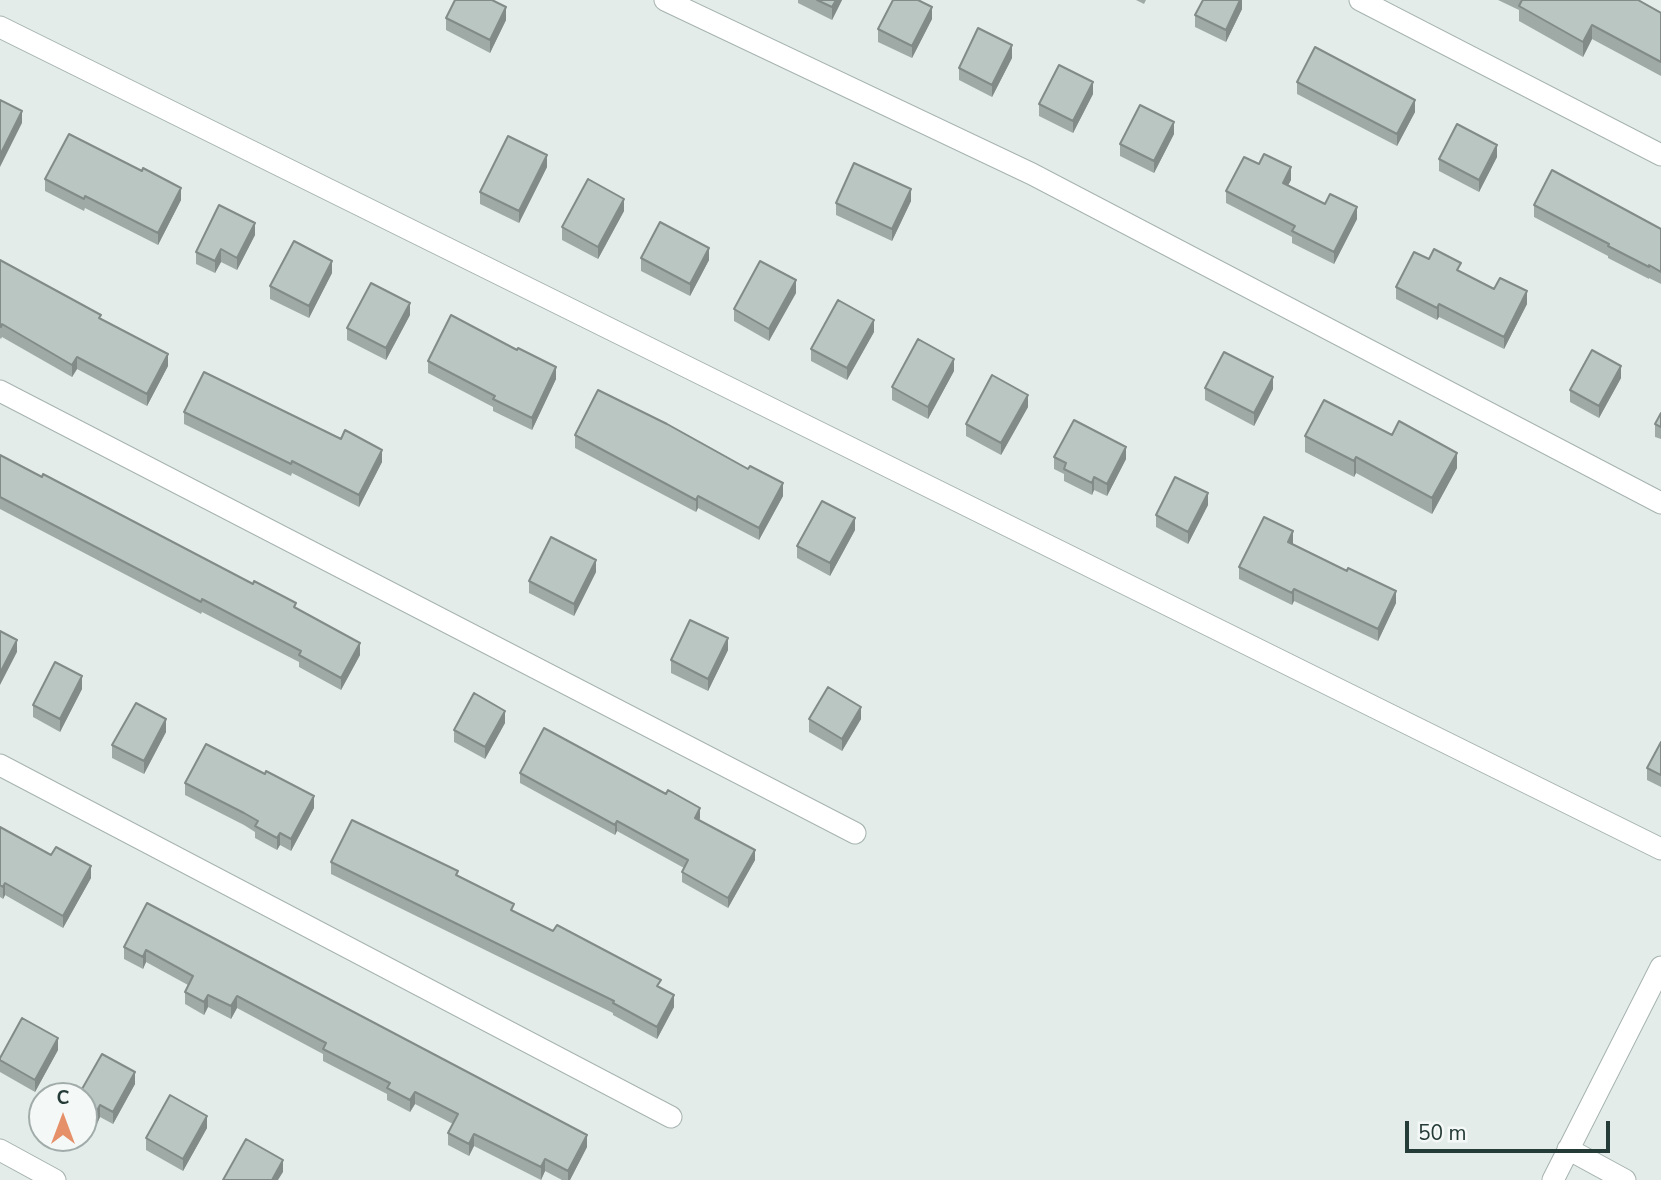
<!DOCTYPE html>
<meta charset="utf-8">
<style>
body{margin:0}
#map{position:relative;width:1661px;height:1180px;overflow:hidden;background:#e3ece9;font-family:"Nunito Sans",sans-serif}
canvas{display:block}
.north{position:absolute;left:28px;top:1082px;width:70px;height:70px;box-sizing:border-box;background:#f4f8f6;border:2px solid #a1acaa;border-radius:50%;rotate:0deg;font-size:19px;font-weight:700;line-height:28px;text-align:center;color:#253b37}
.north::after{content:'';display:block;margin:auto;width:24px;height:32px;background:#e59068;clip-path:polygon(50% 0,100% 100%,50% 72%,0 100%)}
.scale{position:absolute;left:1405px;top:1121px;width:205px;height:32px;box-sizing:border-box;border:4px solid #253b37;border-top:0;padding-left:9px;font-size:21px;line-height:24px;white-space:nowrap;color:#253b37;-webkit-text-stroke:5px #f4f8f6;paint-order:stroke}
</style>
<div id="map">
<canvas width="1661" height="1180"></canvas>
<div class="north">С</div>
<div class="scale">50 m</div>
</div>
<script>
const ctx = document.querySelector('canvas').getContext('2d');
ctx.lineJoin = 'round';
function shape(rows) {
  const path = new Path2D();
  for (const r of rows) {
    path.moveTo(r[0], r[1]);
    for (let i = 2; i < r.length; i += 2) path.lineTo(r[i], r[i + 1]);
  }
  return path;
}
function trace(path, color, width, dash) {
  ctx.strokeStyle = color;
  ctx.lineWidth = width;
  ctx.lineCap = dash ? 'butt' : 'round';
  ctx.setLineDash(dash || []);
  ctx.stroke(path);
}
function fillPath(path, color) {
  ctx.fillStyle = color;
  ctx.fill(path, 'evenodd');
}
const minor = shape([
 [665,0,1032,174,1661,503],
 [1360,0,1661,155],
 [0,27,1661,849],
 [0,391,855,833],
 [0,765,671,1117],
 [1568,1149,1625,1180],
 [0,1150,55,1180],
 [1553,1180,1661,967]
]);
trace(minor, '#a6b3b0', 23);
trace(minor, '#fff', 21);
fillPath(shape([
 [798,0,842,0,832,20,798,3],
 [1136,0,1146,0,1144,4],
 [1242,0,1242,9,1226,42,1195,27,1195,15],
 [1498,0,1638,0,1661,13,1661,76,1592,39,1583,57,1519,21,1519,10],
 [446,18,506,20,490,53,446,30],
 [932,19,912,58,878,42,878,29],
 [1012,58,992,97,959,80,959,68],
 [1297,82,1415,112,1397,146,1297,94],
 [1093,94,1073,133,1039,116,1039,104],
 [1174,134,1154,173,1120,156,1120,144],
 [1497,157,1479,192,1439,171,1439,159],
 [547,167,519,223,480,204,480,192],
 [45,179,181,200,158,245,85,208,84,211,45,191],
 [1291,180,1288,185,1357,219,1334,264,1292,243,1292,237,1226,203,1226,191],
 [911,201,892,241,836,215,836,203],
 [1534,205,1661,229,1661,284,1649,278,1649,279,1608,258,1608,256,1534,217],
 [624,211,598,259,562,240,562,227],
 [255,235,237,270,221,262,215,273,196,264,196,252],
 [641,258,709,260,690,296,641,271],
 [1429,259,1461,272,1527,304,1504,349,1439,317,1437,320,1396,299,1396,287],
 [0,260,101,319,168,366,147,406,77,369,72,377,2,337,1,339,0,338],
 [332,273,309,318,270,299,270,286],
 [796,293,769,341,734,321,734,309],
 [410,315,386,360,347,340,347,328],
 [874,332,847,380,811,361,811,349],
 [428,361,556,379,532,430,493,411,493,407,428,373],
 [954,371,928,419,892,400,892,387],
 [1621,378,1599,418,1570,402,1570,390],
 [1205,388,1273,389,1254,426,1205,400],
 [1028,407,1001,455,966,436,966,424],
 [184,412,382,462,359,507,292,473,291,476,184,424],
 [1661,413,1661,439,1655,437,1655,424],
 [575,435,783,496,759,540,698,508,696,512,575,448],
 [1305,436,1457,468,1432,514,1356,473,1354,477,1305,452],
 [0,455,296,609,360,655,341,690,299,667,299,662,202,612,201,614,0,509],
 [1054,457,1126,459,1107,496,1094,490,1092,495,1064,481,1064,474,1054,469],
 [1208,505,1188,544,1156,527,1156,515],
 [855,530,830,576,797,558,797,546],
 [1293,544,1293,545,1396,603,1378,641,1294,601,1292,605,1239,579,1239,567],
 [596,572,574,616,529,593,529,581],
 [728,650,708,691,671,673,671,660],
 [82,689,60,732,33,717,33,705],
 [809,719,861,719,842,751,809,732],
 [505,723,485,759,454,742,454,730],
 [166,732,144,774,112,758,112,745],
 [1661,742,1661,787,1647,780,1647,768],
 [520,773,700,818,699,820,755,860,728,908,682,882,682,872,684,868,617,831,615,835,520,783],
 [185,783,314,808,291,851,280,845,277,850,255,838,255,832,244,825,185,795],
 [0,827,91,878,63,928,5,895,3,899,0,897],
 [331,862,458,876,514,912,661,988,674,1007,657,1039,613,1015,613,1013,331,874],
 [147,903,587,1147,570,1180,562,1180,545,1171,541,1180,474,1146,469,1156,448,1145,448,1133,453,1124,415,1104,410,1112,387,1100,387,1094,323,1061,323,1054,237,1008,231,1019,208,1007,204,1015,185,1004,185,992,188,985,146,962,143,969,124,959,124,947],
 [58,1050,35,1092,0,1072,0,1058],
 [135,1084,113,1124,100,1117,96,1126,84,1119,84,1096],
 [207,1128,183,1171,146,1150,146,1138]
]), '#9faaa7');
fillPath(shape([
 [836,0,842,0,832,20,832,7],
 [1240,0,1242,0,1242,9,1226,42,1226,30],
 [506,7,506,20,490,53,490,40],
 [932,7,932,19,912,58,912,46],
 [1592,25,1592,39,1583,57,1583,42],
 [1012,45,1012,58,992,97,992,85],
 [1093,82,1093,94,1073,133,1073,121],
 [1415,100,1415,112,1397,146,1397,134],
 [22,111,22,123,0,167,0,155],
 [1174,122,1174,134,1154,173,1154,161],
 [1497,145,1497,157,1479,192,1479,180],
 [547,155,547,167,519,223,519,211],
 [1291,167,1291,180,1283,195,1283,183],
 [181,188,181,200,158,245,158,233],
 [911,189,911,201,892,241,892,229],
 [624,199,624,211,598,259,598,247],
 [1357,207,1357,219,1334,264,1334,252],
 [255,223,255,235,237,270,237,258],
 [709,248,709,260,690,296,690,284],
 [221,249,221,262,215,273,215,261],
 [332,261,332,273,309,318,309,306],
 [796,280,796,293,769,341,769,329],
 [1527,291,1527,304,1504,349,1504,337],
 [410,303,410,315,386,360,386,348],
 [1439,304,1439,317,1437,320,1437,308],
 [874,320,874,332,847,380,847,368],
 [168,354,168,366,147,406,147,394],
 [77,357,77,369,72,377,72,365],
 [954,359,954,371,928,419,928,407],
 [1621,366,1621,378,1599,418,1599,406],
 [556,367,556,379,532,430,532,418],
 [1273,377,1273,389,1254,426,1254,413],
 [1028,395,1028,407,1001,455,1001,443],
 [1126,447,1126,459,1107,496,1107,484],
 [382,450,382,462,359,507,359,495],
 [1457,453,1457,468,1432,514,1432,498],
 [1356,457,1356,473,1354,477,1354,461],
 [1094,477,1094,490,1092,495,1092,483],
 [783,483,783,496,759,540,759,528],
 [1208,493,1208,505,1188,544,1188,532],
 [698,496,698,508,696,512,696,500],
 [855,518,855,530,830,576,830,563],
 [1293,531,1293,544,1288,555,1288,542],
 [596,560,596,572,574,616,574,604],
 [1294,589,1294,601,1292,605,1292,593],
 [1396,591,1396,603,1378,641,1378,629],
 [728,638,728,650,708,691,708,679],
 [17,640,17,652,0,685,0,673],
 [360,643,360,655,341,690,341,678],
 [82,676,82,689,60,732,60,719],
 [861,707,861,719,842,751,842,739],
 [505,711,505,723,485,759,485,747],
 [166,719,166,732,144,774,144,761],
 [314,796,314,808,291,851,291,839],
 [700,808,700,818,695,828,695,818],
 [617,821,617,831,615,835,615,825],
 [280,833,280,845,277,850,277,838],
 [755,850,755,860,728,908,728,898],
 [91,866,91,878,63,928,63,916],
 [5,883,5,895,3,899,3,887],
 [146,950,146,962,143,969,143,957],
 [208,995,208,1007,204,1015,204,1002],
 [674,995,674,1007,657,1039,657,1027],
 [237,996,237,1008,231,1019,231,1006],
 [58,1038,58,1050,35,1092,35,1080],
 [135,1072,135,1084,113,1124,113,1112],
 [415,1092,415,1104,410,1112,410,1100],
 [100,1105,100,1117,96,1126,96,1113],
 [207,1116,207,1128,183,1171,183,1159],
 [474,1134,474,1146,469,1156,469,1144],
 [587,1135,587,1147,570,1180,568,1180,568,1171],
 [545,1159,545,1171,541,1180,541,1167],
 [283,1160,283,1172,278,1180,272,1180]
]), '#828b88');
const building = shape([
 [455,0,492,0,506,7,490,40,446,18,455,0],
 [817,0,836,0,832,7,817,0],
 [893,0,918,0,932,7,912,46,878,29,893,0],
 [1203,0,1240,0,1226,30,1195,15,1203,0],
 [1522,0,1638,0,1661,13,1661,62,1592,25,1583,42,1519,6,1522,0],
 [978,28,1012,45,992,85,959,68,978,28],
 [1315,47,1415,100,1397,134,1297,82,1315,47],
 [1059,65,1093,82,1073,121,1039,104,1059,65],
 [0,100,22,111,0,155,0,100],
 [1140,105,1174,122,1154,161,1120,144,1140,105],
 [1457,124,1497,145,1479,180,1439,159,1457,124],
 [69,134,142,171,143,168,181,188,158,233,85,196,84,199,45,179,69,134],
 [508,136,547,155,519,211,480,192,508,136],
 [1264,154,1291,167,1283,183,1325,204,1330,194,1357,207,1334,252,1292,231,1295,226,1226,191,1244,157,1259,164,1264,154],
 [854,163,911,189,892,229,836,203,854,163],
 [1552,170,1661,229,1661,272,1649,265,1649,267,1608,246,1609,244,1534,205,1552,170],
 [588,179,624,199,598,247,562,227,588,179],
 [219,205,255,223,237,258,221,249,215,261,196,252,219,205],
 [660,222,709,248,690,284,641,258,660,222],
 [294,241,332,261,309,306,270,286,294,241],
 [1434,249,1461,263,1457,270,1494,289,1500,278,1527,291,1504,337,1439,304,1437,308,1396,287,1414,252,1429,259,1434,249],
 [0,260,101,315,99,318,168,354,147,394,77,357,72,365,2,324,1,327,0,326,0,260],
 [760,261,796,280,769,329,734,309,760,261],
 [371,283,410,303,386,348,347,328,371,283],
 [838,300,874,320,847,368,811,349,838,300],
 [451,315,517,350,518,348,556,367,532,418,493,399,495,396,428,361,451,315],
 [918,339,954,359,928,407,892,387,918,339],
 [1592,350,1621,366,1599,406,1570,390,1592,350],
 [1224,352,1273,377,1254,413,1205,388,1224,352],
 [204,372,341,439,345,430,382,450,359,495,292,461,291,464,184,412,204,372],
 [992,375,1028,395,1001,443,966,424,992,375],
 [598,390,667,424,748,469,750,466,783,483,759,528,698,496,696,500,575,435,598,390],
 [1324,400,1392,435,1399,421,1457,453,1432,498,1356,457,1354,461,1305,436,1324,400],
 [1661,413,1661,427,1655,424,1661,413],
 [1074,420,1126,447,1107,484,1094,477,1092,483,1064,469,1066,463,1054,457,1074,420],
 [0,455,42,477,43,474,253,584,254,581,296,603,294,607,360,643,341,678,299,655,301,651,202,599,201,602,0,497,0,455],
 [1175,477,1208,493,1188,532,1156,515,1175,477],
 [822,501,855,518,830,563,797,546,822,501],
 [1264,517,1293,531,1288,542,1347,571,1348,568,1396,591,1378,629,1294,589,1292,593,1239,567,1264,517],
 [551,537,596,560,574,604,529,581,551,537],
 [690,620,728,638,708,679,671,660,690,620],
 [0,631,17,640,0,673,0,631],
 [55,662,82,676,60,719,33,705,55,662],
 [828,687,861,707,842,739,809,719,828,687],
 [474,693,505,711,485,747,454,730,474,693],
 [136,703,166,719,144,761,112,745,136,703],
 [544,728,666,794,668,790,700,808,695,818,755,850,728,898,682,872,688,860,617,821,615,825,520,773,544,728],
 [1661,742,1661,775,1647,768,1661,742],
 [206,744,265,774,266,771,314,796,291,839,280,833,277,838,255,826,258,821,244,813,185,783,206,744],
 [352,820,458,871,456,875,514,904,511,910,553,931,557,925,661,980,657,986,674,995,657,1027,613,1003,614,1001,331,862,352,820],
 [0,827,51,855,56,847,91,866,63,916,5,883,3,887,0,885,0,827],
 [147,903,587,1135,568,1171,545,1159,541,1167,474,1134,469,1144,448,1133,458,1114,415,1092,410,1100,387,1088,390,1083,323,1049,326,1043,237,996,231,1006,208,995,204,1002,185,992,193,976,146,950,143,957,124,947,147,903],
 [22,1018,58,1038,35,1080,0,1060,0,1058,22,1018],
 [102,1054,135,1072,113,1112,100,1105,96,1113,84,1107,84,1096,78,1096,102,1054],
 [170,1095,207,1116,183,1159,146,1138,170,1095],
 [246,1139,283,1160,272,1180,223,1180,246,1139]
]);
fillPath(building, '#b9c6c2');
trace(building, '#828b88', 2);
</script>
